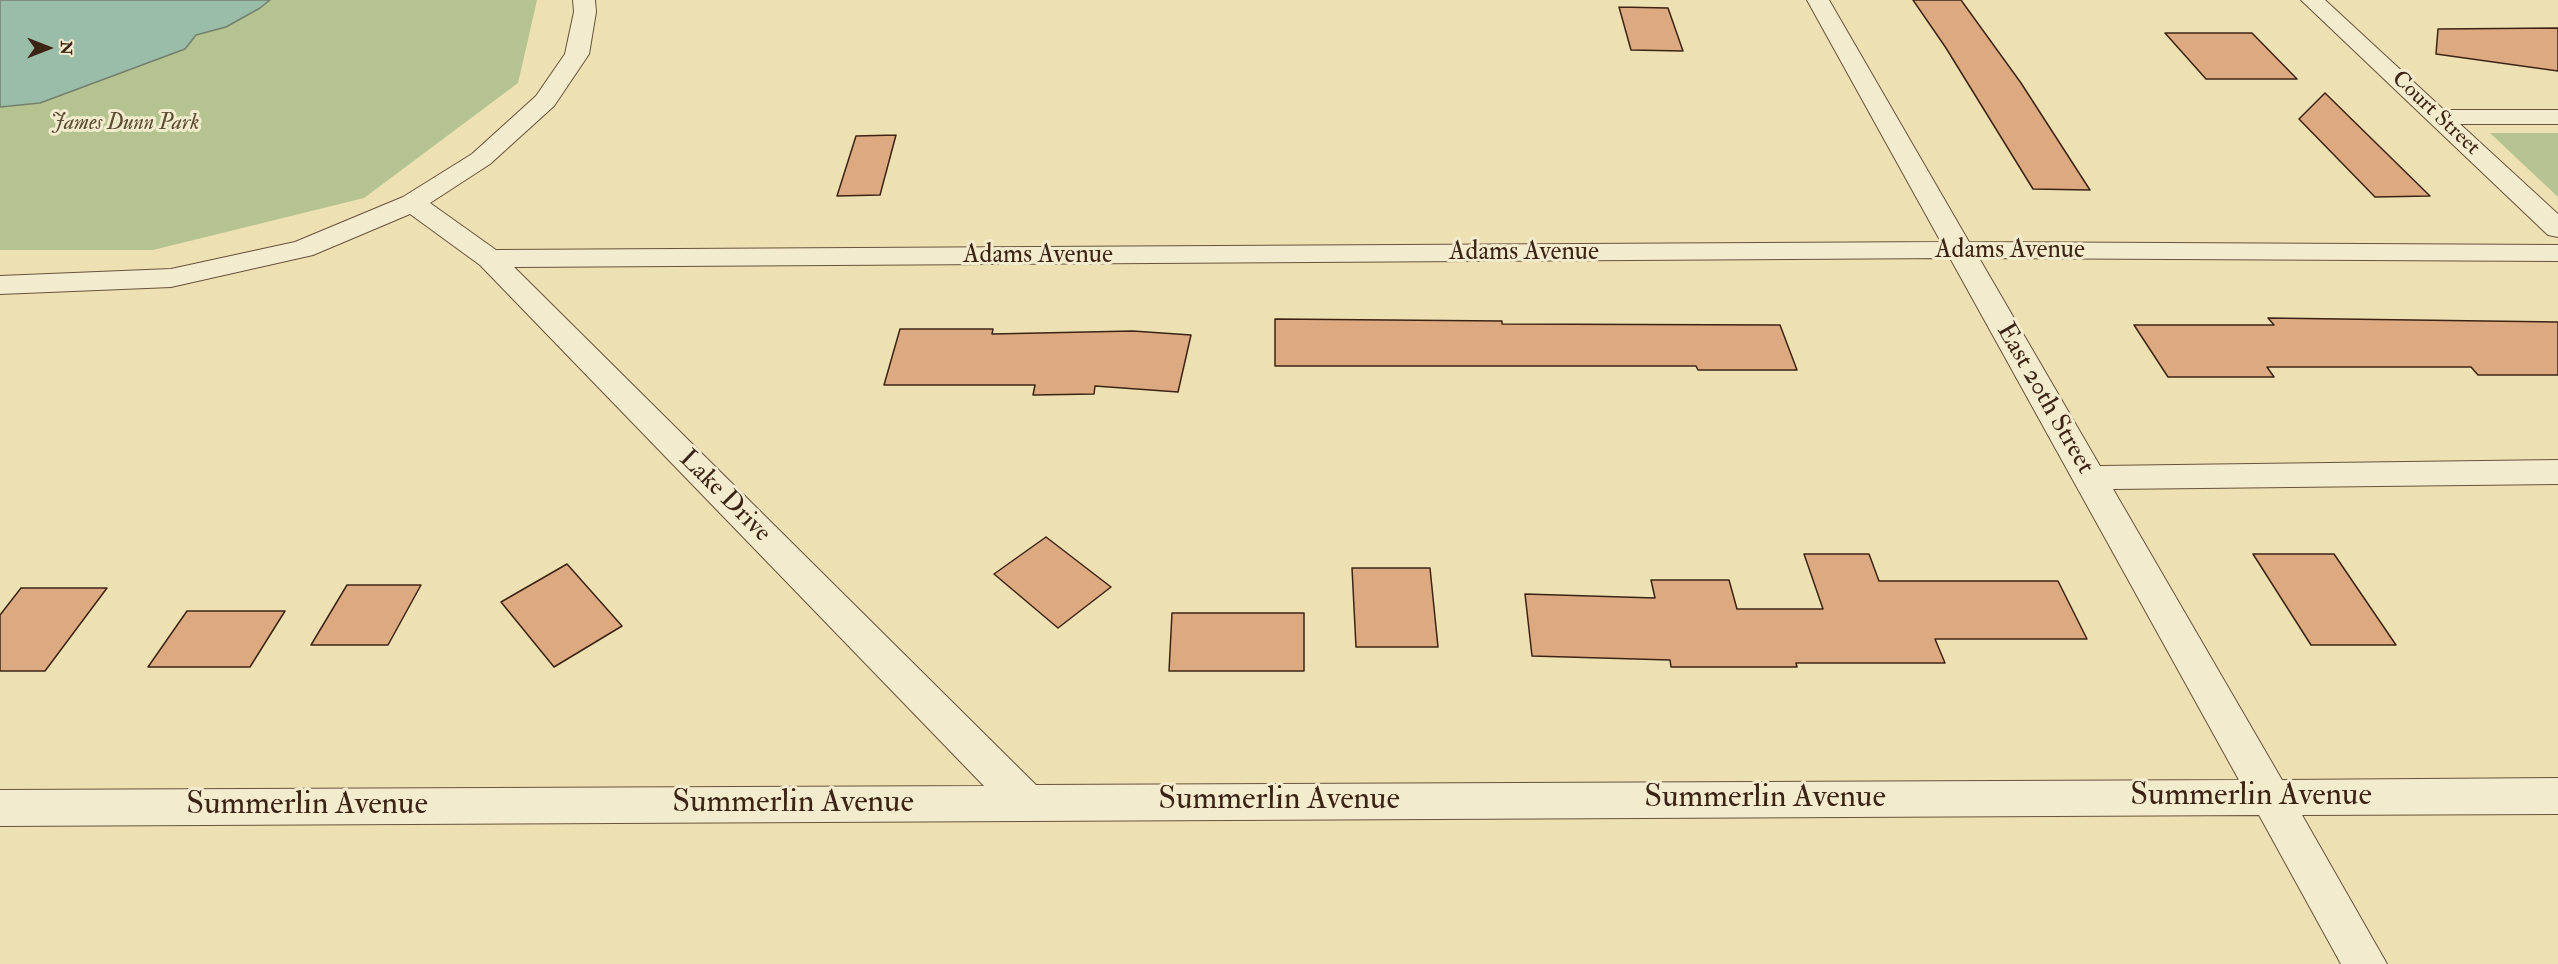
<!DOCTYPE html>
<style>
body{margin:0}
#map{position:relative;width:2558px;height:964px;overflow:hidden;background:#ede0b3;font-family:"IM FELL Double Pica",serif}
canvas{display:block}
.north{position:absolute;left:18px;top:18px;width:60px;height:60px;-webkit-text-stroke:4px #f3ebce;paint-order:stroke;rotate:90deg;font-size:16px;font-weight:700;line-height:24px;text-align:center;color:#3c2414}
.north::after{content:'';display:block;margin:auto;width:21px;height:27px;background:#3c2414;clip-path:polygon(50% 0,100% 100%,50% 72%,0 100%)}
</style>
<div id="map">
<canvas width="2558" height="964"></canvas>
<div class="north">N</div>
</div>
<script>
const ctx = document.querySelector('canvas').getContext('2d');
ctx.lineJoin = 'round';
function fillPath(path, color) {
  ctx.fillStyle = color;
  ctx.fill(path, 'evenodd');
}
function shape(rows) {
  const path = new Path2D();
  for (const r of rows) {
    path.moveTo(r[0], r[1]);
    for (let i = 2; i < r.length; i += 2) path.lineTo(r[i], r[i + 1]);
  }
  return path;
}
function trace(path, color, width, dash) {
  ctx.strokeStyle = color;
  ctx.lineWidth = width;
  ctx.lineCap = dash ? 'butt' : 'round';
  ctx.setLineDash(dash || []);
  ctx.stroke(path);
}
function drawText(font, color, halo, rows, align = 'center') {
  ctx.font = font + ' "IM FELL Double Pica",serif';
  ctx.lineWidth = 6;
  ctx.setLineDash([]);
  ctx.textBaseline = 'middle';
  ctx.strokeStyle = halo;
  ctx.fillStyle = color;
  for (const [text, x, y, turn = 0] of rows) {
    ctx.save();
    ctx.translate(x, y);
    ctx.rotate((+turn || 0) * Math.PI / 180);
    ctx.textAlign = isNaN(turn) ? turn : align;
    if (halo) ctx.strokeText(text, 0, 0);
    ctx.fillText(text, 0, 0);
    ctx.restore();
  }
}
fillPath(shape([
 [0,0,537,0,518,83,364,198,153,250,0,250],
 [2490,133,2558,133,2558,197]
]), '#b4c38f');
const water = shape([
 [0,0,270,0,260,8,226,27,196,35,185,49,40,103,0,107,0,0]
]);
fillPath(water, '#9abda9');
trace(water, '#74806d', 1.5);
const building = shape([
 [1913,0,1961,0,2021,83,2090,190,2033,189,1946,48,1913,0],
 [1619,7,1668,8,1683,51,1631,50,1619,7],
 [2558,28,2558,71,2436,54,2438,29,2558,28],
 [2165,33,2252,33,2297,79,2206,79,2165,33],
 [2325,93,2430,196,2375,197,2299,119,2325,93],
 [896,135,880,195,837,196,856,136,896,135],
 [2268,318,2558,322,2558,375,2478,375,2471,367,2267,367,2274,377,2168,377,2134,325,2274,325,2268,318],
 [1275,319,1502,321,1502,324,1780,325,1797,370,1698,370,1696,366,1275,366,1275,319],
 [900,329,993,329,992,334,1133,331,1191,335,1178,392,1095,386,1094,394,1033,395,1035,385,884,385,900,329],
 [1046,537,1111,587,1058,628,994,574,1046,537],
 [1804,554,1869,554,1879,581,2058,581,2087,639,1935,639,1945,663,1796,663,1797,667,1671,667,1670,660,1532,656,1525,594,1655,598,1651,580,1729,580,1737,609,1823,609,1804,554],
 [2253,554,2334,554,2396,645,2311,645,2253,554],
 [567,564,622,626,554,667,501,602,567,564],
 [1352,568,1430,568,1438,647,1356,647,1352,568],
 [347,585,421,585,388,645,311,645,347,585],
 [21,588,107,588,45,671,0,671,0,615,21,588],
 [187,611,285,611,250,667,148,667,187,611],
 [1172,613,1304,613,1304,671,1169,671,1172,613]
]);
fillPath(building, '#dda980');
trace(building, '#3c2414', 1.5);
const minor = shape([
 [573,0,595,0,596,12,589,54,554,106,490,164,430,203,496,250,1941,242,1807,0,1829,0,1969,242,2558,245,2558,261,1979,258,2100,466,2558,460,2558,484,2113,489,2282,780,2558,778,2558,814,2302,815,2387,964,2341,964,2259,815,0,826,0,790,984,786,480,265,410,214,313,255,171,287,0,294,0,276,171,269,295,242,403,197,472,154,536,96,565,54,574,12,573,0],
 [1950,258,2239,780,1036,785,514,267,1950,258],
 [2301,0,2325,0,2444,110,2558,110,2558,124,2460,124,2558,214,2558,237,2548,235,2301,0]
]);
trace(minor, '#68533c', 2);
fillPath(minor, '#f3ebce');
drawText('22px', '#3c2414', '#f3ebce', [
 ["Court Street",2435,114,43]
]);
drawText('italic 22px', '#5a4c33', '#f3ebce', [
 ["James Dunn Park",125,124]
]);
drawText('26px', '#3c2414', '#f3ebce', [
 ["Adams Avenue",2010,251],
 ["Adams Avenue",1524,253],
 ["Adams Avenue",1038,256],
 ["East 20th Street",2044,399,60],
 ["Lake Drive",724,497,45]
]);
drawText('32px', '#3c2414', '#f3ebce', [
 ["Summerlin Avenue",2251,797],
 ["Summerlin Avenue",1765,799],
 ["Summerlin Avenue",1279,801],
 ["Summerlin Avenue",793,804],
 ["Summerlin Avenue",307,806]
]);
</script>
